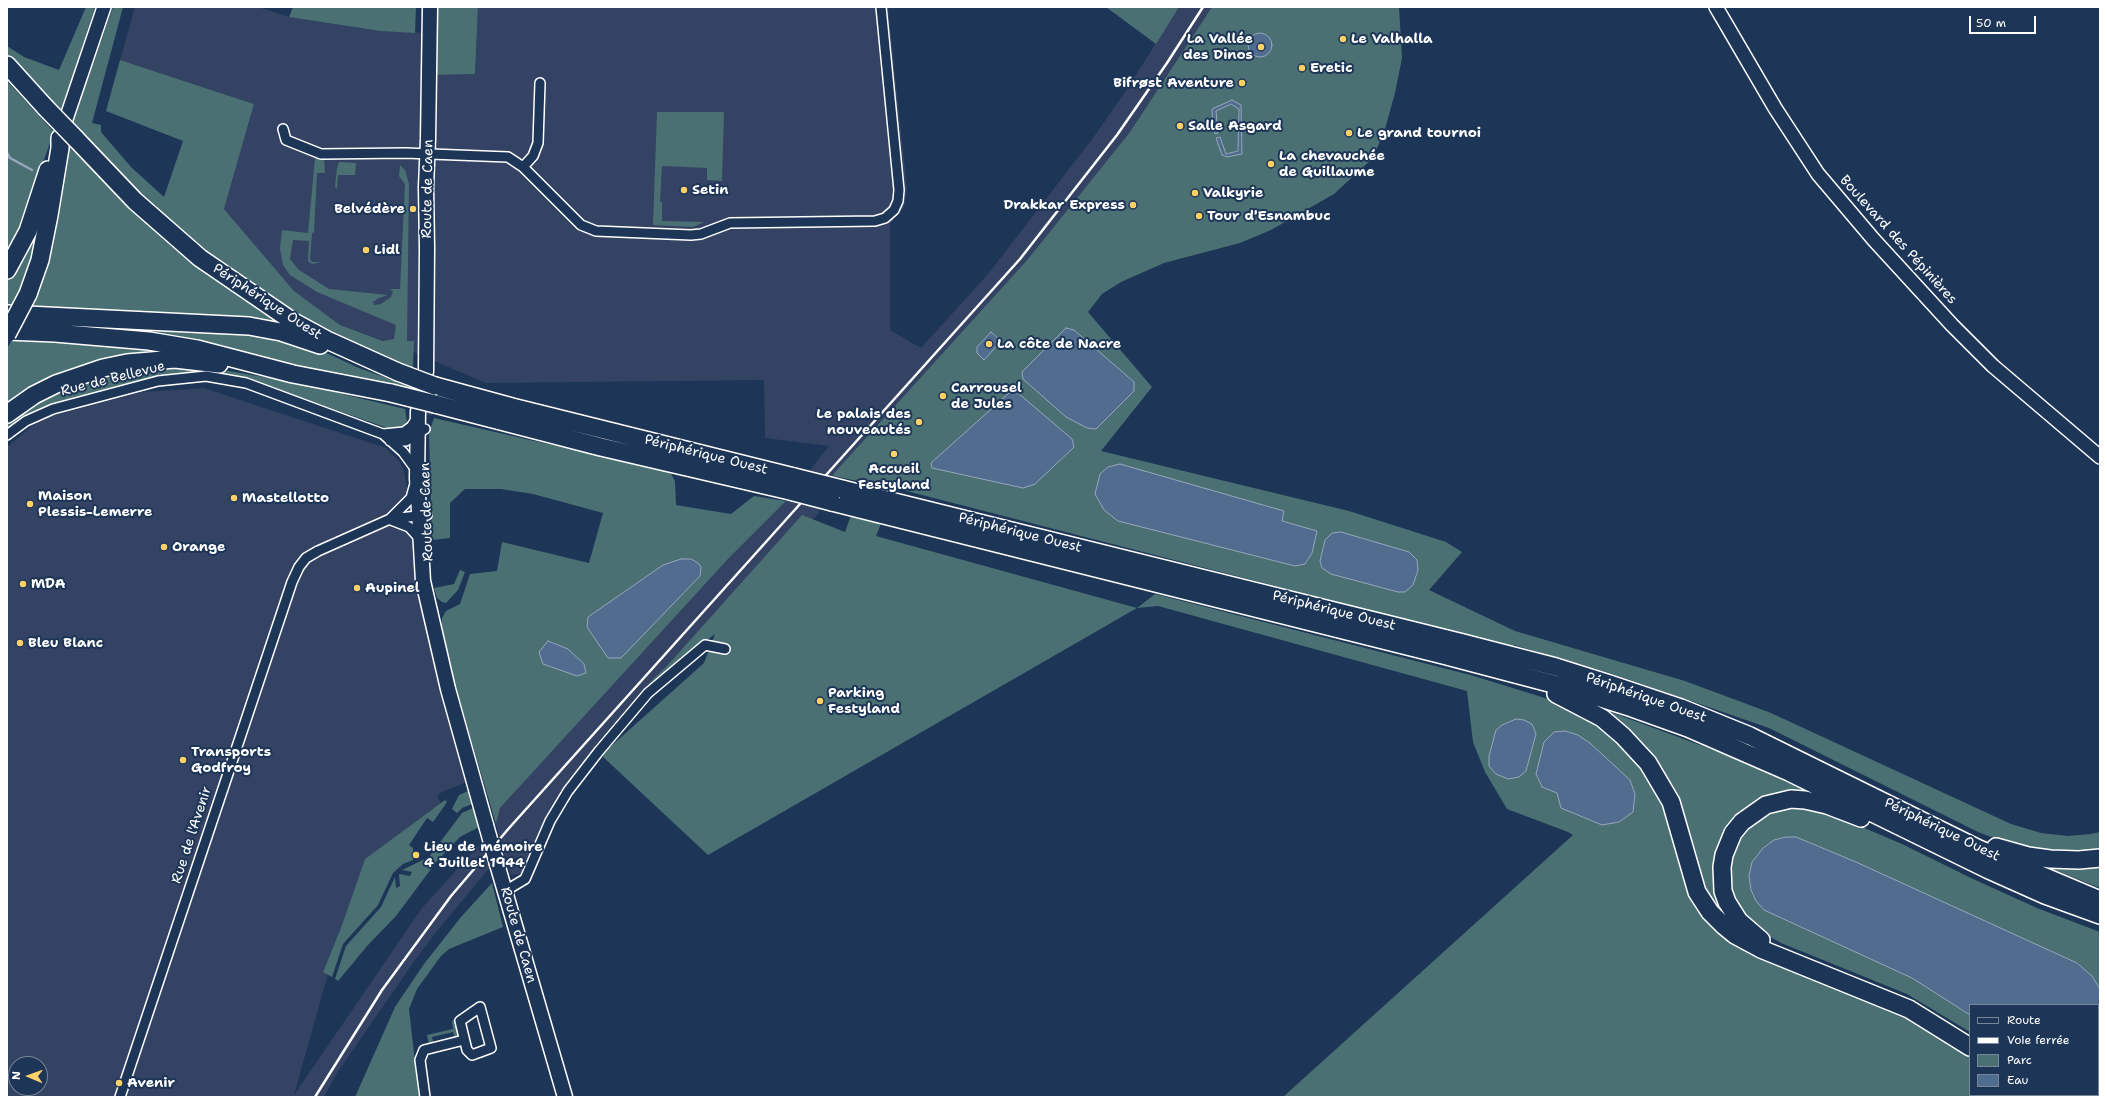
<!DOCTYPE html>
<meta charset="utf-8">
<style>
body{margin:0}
#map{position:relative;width:2107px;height:1104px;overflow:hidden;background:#1d3557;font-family:"Shantell Sans",sans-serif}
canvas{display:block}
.frame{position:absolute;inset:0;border:8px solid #fff;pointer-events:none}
.legend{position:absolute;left:1969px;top:1004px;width:130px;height:92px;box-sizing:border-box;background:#1d3557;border:1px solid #77869a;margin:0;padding:5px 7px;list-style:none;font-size:12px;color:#fff}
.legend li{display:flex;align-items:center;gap:8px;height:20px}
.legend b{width:20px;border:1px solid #77869a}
.north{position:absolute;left:8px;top:1056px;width:40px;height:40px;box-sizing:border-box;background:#1d3557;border:1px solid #77869a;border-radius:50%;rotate:272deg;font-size:11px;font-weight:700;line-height:16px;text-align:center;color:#fff}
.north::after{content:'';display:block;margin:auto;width:14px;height:18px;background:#ffd166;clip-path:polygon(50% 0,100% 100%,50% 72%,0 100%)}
.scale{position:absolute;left:1969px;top:16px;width:67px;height:18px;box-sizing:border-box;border:2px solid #fff;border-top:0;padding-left:5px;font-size:12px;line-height:14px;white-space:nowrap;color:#fff;-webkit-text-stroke:3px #1d3557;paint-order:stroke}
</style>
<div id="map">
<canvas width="2107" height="1104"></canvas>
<div class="frame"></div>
<ul class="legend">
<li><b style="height:5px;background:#1d3557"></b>Route</li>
<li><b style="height:5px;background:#fff"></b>Voie ferrée</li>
<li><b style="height:11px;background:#4a7073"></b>Parc</li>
<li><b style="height:11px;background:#506c8f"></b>Eau</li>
</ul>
<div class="north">N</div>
<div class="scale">50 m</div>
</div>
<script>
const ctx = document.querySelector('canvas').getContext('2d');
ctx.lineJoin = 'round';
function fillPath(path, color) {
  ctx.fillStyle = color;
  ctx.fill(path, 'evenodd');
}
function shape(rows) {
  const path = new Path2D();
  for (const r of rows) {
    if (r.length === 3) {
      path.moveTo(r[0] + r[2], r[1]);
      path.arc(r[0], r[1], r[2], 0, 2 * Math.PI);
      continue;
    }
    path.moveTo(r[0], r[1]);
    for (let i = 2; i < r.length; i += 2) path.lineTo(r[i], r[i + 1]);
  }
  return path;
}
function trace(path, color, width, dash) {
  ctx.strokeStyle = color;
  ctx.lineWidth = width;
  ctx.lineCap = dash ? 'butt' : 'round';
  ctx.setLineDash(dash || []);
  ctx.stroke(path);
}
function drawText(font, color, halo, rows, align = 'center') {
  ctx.font = font + ' "Shantell Sans",sans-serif';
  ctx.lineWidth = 4;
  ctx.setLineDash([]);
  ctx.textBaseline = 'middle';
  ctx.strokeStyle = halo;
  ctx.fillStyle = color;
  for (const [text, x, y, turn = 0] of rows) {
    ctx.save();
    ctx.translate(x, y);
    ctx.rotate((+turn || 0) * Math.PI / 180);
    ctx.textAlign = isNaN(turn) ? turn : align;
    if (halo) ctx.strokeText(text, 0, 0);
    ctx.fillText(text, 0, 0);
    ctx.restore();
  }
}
fillPath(shape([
 [135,7,258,7,289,17,380,31,435,33,435,75,475,74,478,7,888,7,907,189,904,207,890,224,890,330,921,348,988,274,1093,138,1125,92,1179,7,1212,7,1130,132,1028,259,835,472,818,514,605,737,569,779,550,812,525,873,511,875,503,852,496,824,500,808,728,559,786,501,829,446,765,438,764,380,486,383,404,348,340,325,294,291,224,209,254,104,120,60],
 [204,388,386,448,400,462,404,472,443,690,466,782,442,792,437,796,441,803,365,859,342,925,323,971,328,974,294,1095,422,908,481,843,491,866,433,936,413,963,337,1073,324,1097,7,1097,7,447,40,419,142,392],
 [16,1064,40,1064,40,1088,16,1088]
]), '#344363');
fillPath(shape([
 [86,7,95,7,61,112,7,54,7,46,24,57,59,70],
 [113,7,123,7,92,123,101,125,101,132,131,167,164,197,183,141,106,111,120,60,254,104,224,209,294,291,340,325,383,341,394,339,396,325,317,292,290,275,283,265,280,248,282,230,308,233,315,158,324,158,325,173,317,173,314,232,312,233,310,259,312,262,320,262,312,264,308,261,309,241,293,240,290,259,299,270,329,289,388,295,379,298,373,302,374,305,381,304,391,297,393,291,389,289,400,289,405,184,399,176,400,165,405,170,409,184,407,341,414,341,413,369,332,333,283,306,222,263,216,261,166,223,72,125],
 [293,7,416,7,415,33,380,31,289,17],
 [436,7,478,7,475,74,435,75],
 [1106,7,1179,7,1156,44],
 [1212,7,1399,7,1402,58,1395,93,1385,129,1373,158,1334,194,1271,230,1240,243,1164,263,1121,282,1102,294,1088,312,1152,387,1101,451,1349,511,1446,542,1462,552,1429,590,1515,631,1685,681,1771,713,2011,824,2041,833,2068,836,2091,834,2100,832,2100,849,2088,851,2053,851,2028,848,2002,841,1978,832,1769,728,1613,674,1514,645,1512,647,895,488,876,536,1137,608,1155,594,1474,676,1548,699,1603,723,1661,791,1708,920,1891,1006,1970,1053,1970,1095,2037,1095,2039,1097,1283,1097,1573,835,1568,832,1507,809,1485,772,1473,742,1467,691,1158,606,1137,608,708,855,601,755,704,663,715,634,646,686,667,666,802,515,845,532,863,482,833,476,835,472,1028,259,1130,132],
 [7,81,54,132,17,234,7,254],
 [657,112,724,112,722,181,707,180,707,168,662,166,660,202,662,202,662,221,704,222,693,227,653,225],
 [69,147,168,242,214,279,288,325,217,317,27,307,55,223],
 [339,162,356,163,355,175,338,175,337,189,335,187,337,168],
 [45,191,29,278,11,309,7,309,7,275],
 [21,325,210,326,309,345,359,368,412,387,411,394,214,346],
 [13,339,147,348,147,355,7,406,7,348],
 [194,365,293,382,405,409,407,422,401,431,393,430,262,384,229,374,202,372,173,374,57,403,28,414,7,428,7,421,50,394,113,371],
 [434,418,670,472,675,481,676,505,731,514,754,496,786,501,728,559,500,808,496,824,441,638,442,618,446,611,460,604,470,574,497,571,502,542,589,563,603,513,533,494,501,489,465,489,450,503,450,538,432,540,429,433],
 [460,570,465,572,458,590,446,603,442,602,437,598,434,588,454,584],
 [1605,710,1727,755,1817,796,1781,796,1722,845,1740,928,1703,897,1683,828],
 [468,791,472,804,462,808,457,813,452,809,459,795],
 [445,800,447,802,433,822,427,818,409,845,413,848,413,860,403,864,393,873,378,905,343,944,332,977,323,972,342,925,365,859],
 [1788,807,1803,807,1841,818,1902,844,1971,878,2037,908,2100,932,2100,1082,2098,1082,2098,1005,1970,1005,1970,1032,1907,994,1781,943,1760,931,1744,917,1733,901,1729,885,1728,865,1739,834,1769,813],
 [473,808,479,827,460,837,452,845,437,861,396,916,368,945,338,981,335,979,346,946,381,907,395,877,396,888,400,886,399,874,410,876,412,872,402,870,429,857,462,813],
 [2100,860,2100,888,2035,862],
 [492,883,503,927,449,949,441,956,417,989,409,1009,419,1097,355,1097,395,1007,424,964,461,917],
 [455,1018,459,1035,455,1039,453,1032,432,1037,434,1045,429,1044,427,1035,453,1029,452,1021]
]), '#4a7073');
const water = shape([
 [1260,45,12],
 [1232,100,1241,105,1242,154,1227,157,1222,155,1216,138,1220,137,1226,154,1238,151,1239,109,1231,104,1216,111,1218,133,1215,134,1213,128,1212,109,1232,100],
 [1066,328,1074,330,1134,382,1134,391,1096,429,1087,428,1066,417,1023,379,1022,372,1066,328],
 [991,332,1001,341,984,360,977,353,977,347,991,332],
 [1009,393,1018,393,1072,439,1074,447,1035,484,1023,488,932,468,931,463,1009,393],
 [1120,464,1284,511,1282,521,1317,531,1312,553,1305,564,1295,566,1118,521,1104,510,1095,494,1100,474,1108,467,1120,464],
 [1341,532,1409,552,1417,560,1418,570,1413,585,1405,592,1398,592,1331,574,1322,568,1320,561,1325,540,1332,533,1341,532],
 [681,559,691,559,698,563,701,567,700,576,621,658,608,658,587,627,588,617,663,565,681,559],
 [548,641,568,649,584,664,586,673,577,676,543,664,539,652,548,641],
 [1516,719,1524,720,1532,724,1536,734,1526,771,1519,777,1508,779,1496,774,1489,766,1489,756,1496,730,1502,725,1516,719],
 [1565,731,1578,735,1591,744,1630,780,1635,794,1633,812,1619,822,1602,825,1561,808,1557,793,1542,787,1536,774,1544,742,1554,732,1565,731],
 [1786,837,1796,837,1856,862,2077,963,2092,976,2100,989,2100,1020,2098,1023,2098,1005,1970,1005,1970,1015,1912,978,1764,910,1756,901,1751,890,1749,876,1752,862,1763,848,1774,840,1786,837]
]);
fillPath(water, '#506c8f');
trace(water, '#96a7bc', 1);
trace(shape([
 [7,153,10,158,32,170]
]), '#96a7bc', 2.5);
trace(shape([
 [425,415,426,373]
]), '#344968', 14, [14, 7]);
const street = shape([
 [283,129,286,140,321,154,405,153,508,157,523,167,581,225,596,231,691,235,701,234,730,223,875,221,885,218,894,210,898,201,899,190,881,7],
 [523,167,533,156,538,143,540,83],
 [383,434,404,432,411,427,417,418],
 [7,435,26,421,53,409,158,381,206,376,246,383,383,434,403,452,417,471],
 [390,441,406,441,425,429],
 [390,519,411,498,414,487],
 [391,520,409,527,420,539],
 [505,891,525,879,550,821,568,791,599,751,648,693,705,645,725,649],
 [480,1007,491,1048,472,1055,467,1050,460,1021,480,1007],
 [120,1097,292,582,299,567,306,558,318,551,390,519,427,515],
 [425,1097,420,1060,424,1050,464,1040]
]);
const secondary = shape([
 [1716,7,1775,108,1818,174,1874,240,1952,325,1993,366,2100,457],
 [61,134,104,7],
 [2098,1092,2100,1093],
 [2067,1097,2069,1095]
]);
const primary = shape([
 [426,372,427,248,426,187,428,139,430,7],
 [418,411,417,478,423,581,448,689,486,825],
 [497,864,565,1097]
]);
const highway = shape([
 [7,65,45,107],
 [76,139,135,201,200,258,292,321,327,340,398,372],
 [7,270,28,231,48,170],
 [28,294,40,260,49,215,60,148,60,138],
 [7,314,249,326,281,332,320,345],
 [7,331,55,333,149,341,197,349,293,374,391,393],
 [435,386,512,407,794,477],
 [435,404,601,447,790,491],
 [7,414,34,395,56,384,103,368,127,363,175,359,219,364],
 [842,489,1463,643,1556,667,1610,684,1681,708,1750,736,1979,849,2100,900],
 [832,502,1443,655,1572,689,1632,708,1688,728,1789,772,1989,870,2045,895,2100,915],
 [1556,694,1602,718,1623,736,1648,763,1671,802,1697,892,1710,912,1724,926,1735,935,1761,949,1909,1009,1970,1047],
 [1996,847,2028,856,2050,859,2079,860,2100,858],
 [1761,940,1739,921,1727,902,1723,891,1722,867,1724,855,1733,833,1742,822,1766,805,1791,799,1805,800,1827,805,1861,818],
 [2042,1095,2044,1097]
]);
trace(street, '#fff', 12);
trace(secondary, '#fff', 16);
trace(primary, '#fff', 17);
trace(highway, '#fff', 20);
trace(street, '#1d3557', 9);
trace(secondary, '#1d3557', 13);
trace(primary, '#1d3557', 14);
trace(highway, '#1d3557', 17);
trace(shape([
 [315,1097,382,990,451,896,510,827,1020,259,1117,135,1167,63,1203,7]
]), '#fff', 2.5);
const primaryBridge = shape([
 [486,825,497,864]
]);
const highwayBridge = shape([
 [45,107,76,139],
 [7,334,28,294],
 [398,372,435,386],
 [391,393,435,404],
 [794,477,842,489],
 [790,491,832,502]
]);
trace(primaryBridge, '#fff', 17, []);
trace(highwayBridge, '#fff', 20, []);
trace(primaryBridge, '#1d3557', 14);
trace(highwayBridge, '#1d3557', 17);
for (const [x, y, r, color] of [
 [1343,39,4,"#ffd166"],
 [1261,47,4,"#ffd166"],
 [1302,68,4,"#ffd166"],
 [1242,83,4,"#ffd166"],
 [1180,126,4,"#ffd166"],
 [1349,133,4,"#ffd166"],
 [1271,164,4,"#ffd166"],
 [684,190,4,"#ffd166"],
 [1195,193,4,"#ffd166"],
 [1133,205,4,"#ffd166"],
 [413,209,4,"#ffd166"],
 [1199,216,4,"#ffd166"],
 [366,250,4,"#ffd166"],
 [989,344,4,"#ffd166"],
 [943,396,4,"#ffd166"],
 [919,422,4,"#ffd166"],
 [894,454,4,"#ffd166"],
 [234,498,4,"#ffd166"],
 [30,504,4,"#ffd166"],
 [164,547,4,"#ffd166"],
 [23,584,4,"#ffd166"],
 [357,588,4,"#ffd166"],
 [20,643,4,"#ffd166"],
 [820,701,4,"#ffd166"],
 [183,760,4,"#ffd166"],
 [416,855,4,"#ffd166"],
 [119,1083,4,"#ffd166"]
]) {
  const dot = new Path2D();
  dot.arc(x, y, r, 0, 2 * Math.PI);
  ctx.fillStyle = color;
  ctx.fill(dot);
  trace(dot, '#1d3557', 1.5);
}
drawText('bold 14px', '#fff', '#1d3557', [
 ["La Vallée",1253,39,"right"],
 ["des Dinos",1253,55,"right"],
 ["Le Valhalla",1351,39],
 ["Eretic",1310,68],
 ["Bifrøst Aventure",1234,83,"right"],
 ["Salle Asgard",1188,126],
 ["Le grand tournoi",1357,133],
 ["La chevauchée",1279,156],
 ["de Guillaume",1279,172],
 ["Setin",692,190],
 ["Valkyrie",1203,193],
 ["Drakkar Express",1125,205,"right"],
 ["Belvédère",405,209,"right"],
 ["Tour d'Esnambuc",1207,216],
 ["Lidl",374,250],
 ["La côte de Nacre",997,344],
 ["Carrousel",951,388],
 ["de Jules",951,404],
 ["Le palais des",911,414,"right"],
 ["nouveautés",911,430,"right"],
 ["Accueil",894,469,"center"],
 ["Festyland",894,485,"center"],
 ["Maison",38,496],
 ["Plessis-Lemerre",38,512],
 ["Mastellotto",242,498],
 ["Orange",172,547],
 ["MDA",31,584],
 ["Aupinel",365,588],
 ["Bleu Blanc",28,643],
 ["Parking",828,693],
 ["Festyland",828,709],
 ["Transports",191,752],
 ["Godfroy",191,768],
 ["Lieu de mémoire",424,847],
 ["4 Juillet 1944",424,863],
 ["Avenir",127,1083]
], 'left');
drawText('14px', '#fff', '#1d3557', [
 ["Route de Caen",428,189,-89],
 ["Boulevard des Pépinières",1898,240,48],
 ["Périphérique Ouest",267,302,33],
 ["Rue de Bellevue",113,379,-14],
 ["Périphérique Ouest",706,455,14],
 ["Route de Caen",427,512,-92],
 ["Périphérique Ouest",1020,533,14],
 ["Périphérique Ouest",1334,611,14],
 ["Périphérique Ouest",1646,698,19],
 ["Périphérique Ouest",1942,830,26],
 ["Rue de l'Avenir",192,835,-72],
 ["Route de Caen",518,935,74]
]);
</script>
